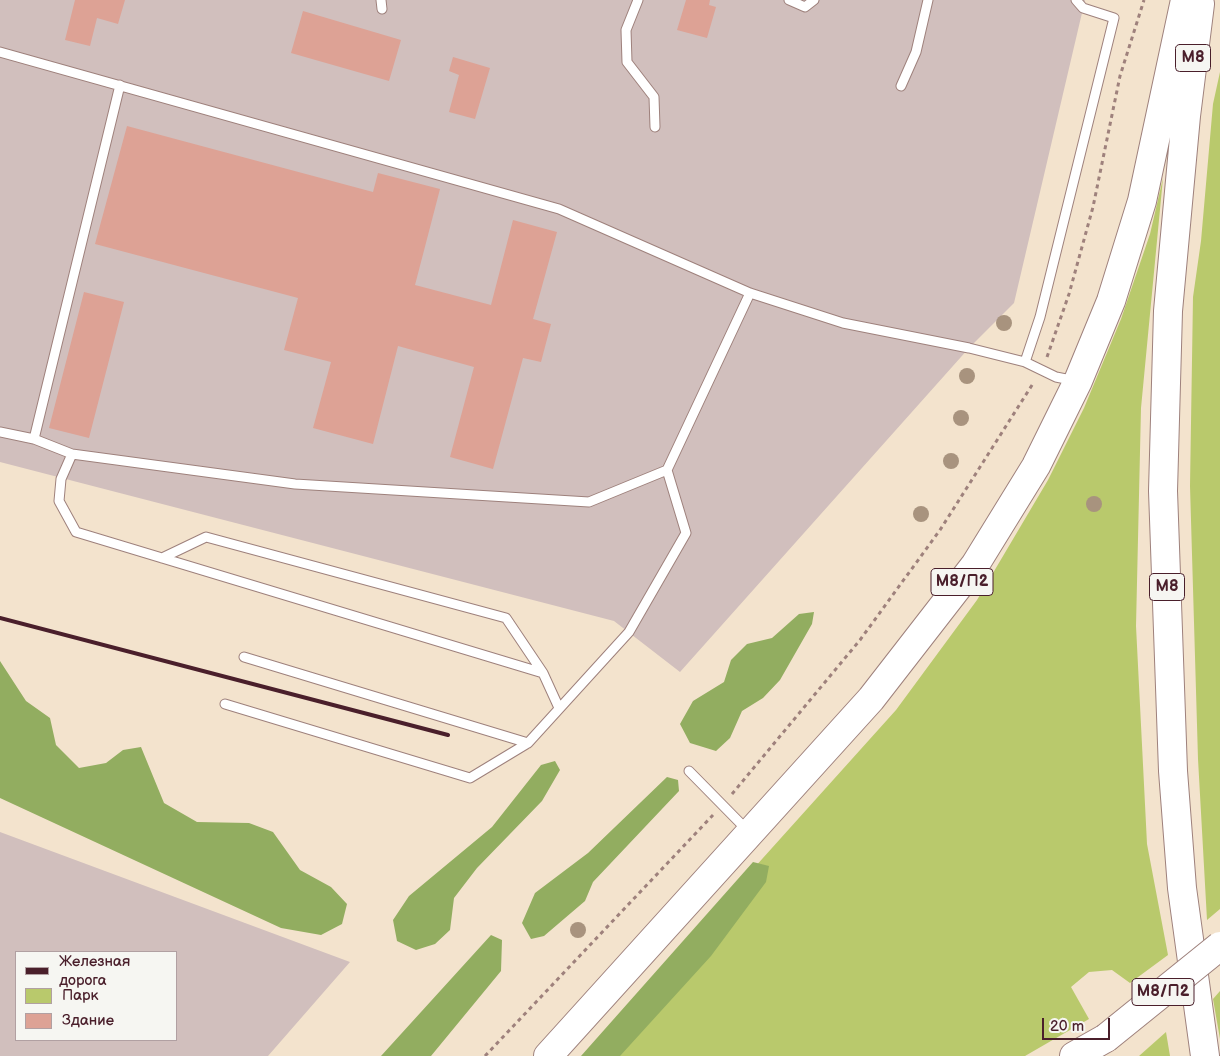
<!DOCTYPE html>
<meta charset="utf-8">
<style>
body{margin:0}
#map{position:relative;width:1220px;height:1056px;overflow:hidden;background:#f3e3cd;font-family:"Balsamiq Sans",sans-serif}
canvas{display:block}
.legend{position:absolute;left:15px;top:951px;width:162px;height:90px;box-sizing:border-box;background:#f6f6f2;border:1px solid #b1a0a2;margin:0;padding:6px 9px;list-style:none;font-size:15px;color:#4a1f2b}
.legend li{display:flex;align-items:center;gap:10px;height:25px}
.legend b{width:25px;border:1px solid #b1a0a2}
.scale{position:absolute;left:1042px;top:1018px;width:68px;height:22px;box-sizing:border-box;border:2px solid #4a1f2b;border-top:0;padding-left:6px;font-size:15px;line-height:18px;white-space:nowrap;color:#4a1f2b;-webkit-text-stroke:4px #f6f6f2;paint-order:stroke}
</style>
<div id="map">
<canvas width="1220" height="1056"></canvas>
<ul class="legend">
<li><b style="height:6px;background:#4a1f2b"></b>Железная дорога</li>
<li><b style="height:14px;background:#b9c96c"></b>Парк</li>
<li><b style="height:14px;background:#dda295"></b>Здание</li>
</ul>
<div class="scale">20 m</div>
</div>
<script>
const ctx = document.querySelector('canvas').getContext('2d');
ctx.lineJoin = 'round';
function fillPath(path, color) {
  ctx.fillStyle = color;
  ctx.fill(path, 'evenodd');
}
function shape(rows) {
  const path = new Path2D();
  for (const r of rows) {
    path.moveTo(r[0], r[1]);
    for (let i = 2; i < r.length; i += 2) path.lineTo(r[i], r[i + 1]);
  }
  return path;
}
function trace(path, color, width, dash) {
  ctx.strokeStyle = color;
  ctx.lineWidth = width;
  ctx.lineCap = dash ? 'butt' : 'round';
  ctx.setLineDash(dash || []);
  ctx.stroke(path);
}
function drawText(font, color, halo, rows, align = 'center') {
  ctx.font = font + ' "Balsamiq Sans",sans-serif';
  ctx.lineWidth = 4;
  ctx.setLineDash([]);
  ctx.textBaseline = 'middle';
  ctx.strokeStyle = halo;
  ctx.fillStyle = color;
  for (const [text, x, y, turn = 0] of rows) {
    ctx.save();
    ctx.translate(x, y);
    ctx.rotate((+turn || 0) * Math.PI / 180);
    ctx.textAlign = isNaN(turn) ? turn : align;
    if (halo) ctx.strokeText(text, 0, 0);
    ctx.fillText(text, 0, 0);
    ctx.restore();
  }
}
fillPath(shape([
 [0,0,1085,0,1014,303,969,348,680,672,614,621,0,462],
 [0,832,350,962,268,1056,0,1056],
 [176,952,176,1040,16,1040,16,952]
]), '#d1bfbd');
fillPath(shape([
 [1220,72,1220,909,1207,920,1198,759,1190,486,1193,297,1201,241,1213,104],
 [1163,178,1141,408,1136,626,1147,844,1168,955,1130,983,1112,970,1089,972,1071,987,1089,1019,1025,1056,585,1056,896,710,977,600,1048,480,1084,408,1121,319,1150,234],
 [1220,991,1220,1039,1213,999],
 [1166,1032,1170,1056,1139,1056]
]), '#b9c96c');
fillPath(shape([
 [814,612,812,624,780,680,763,698,742,711,730,738,716,751,690,743,680,724,693,701,724,682,731,660,747,644,772,638,799,614],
 [0,661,26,701,50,718,56,745,79,768,106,763,123,750,141,747,164,803,197,822,249,823,273,832,300,870,331,887,347,904,342,924,321,935,281,928,0,798],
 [555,761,560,770,542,801,477,868,454,898,450,930,435,944,416,950,397,941,393,920,409,896,492,827,541,765],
 [667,777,678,780,679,791,593,882,585,901,544,936,531,939,522,923,535,893,588,853],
 [753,862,769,866,766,882,711,956,620,1056,581,1056],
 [491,935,502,940,501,971,431,1056,381,1056]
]), '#92ad60');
fillPath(shape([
 [75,0,125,0,118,24,97,18,90,46,65,40],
 [686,0,710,0,709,5,716,7,707,38,677,30],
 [303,11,401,40,389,81,291,53],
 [453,57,490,68,475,119,449,112,459,75,449,71],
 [127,126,373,192,378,173,440,189,415,285,491,305,513,220,557,232,533,319,551,324,541,362,523,358,493,469,450,457,474,367,398,346,373,444,313,428,331,362,284,350,298,298,95,244],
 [84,292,124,302,89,438,49,428]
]), '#dda295');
const lane = shape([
 [381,0,382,9],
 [638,0,626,30,627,62,654,97,655,127],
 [789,0,805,7,814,0],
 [0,52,559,209,750,293,843,323,969,348,1025,362,1056,377,1076,381],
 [120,85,34,439,72,454,295,484,589,502,667,470,750,293],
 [901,86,916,52,928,0],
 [1025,362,1040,317,1114,18,1083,8,1076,0],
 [0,432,34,439],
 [72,454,61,479,59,501,76,532,543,673,559,708],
 [162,558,206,537,506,618,543,673],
 [244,657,528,743,629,632,686,533,667,470],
 [225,704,470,778,528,743],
 [689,771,749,832]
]);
const highway = shape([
 [1200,4,1186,116,1168,311,1163,491,1173,771,1182,888,1205,1056],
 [548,1056,871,699,975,565,1036,466,1078,381,1111,301,1142,201,1185,0],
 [1074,1056,1106,1038]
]);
trace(lane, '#9e817c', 11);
trace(highway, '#9e817c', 30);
trace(shape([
 [1047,357,1069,294,1093,207,1120,76,1144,0],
 [732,794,860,640,940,530,1034,382],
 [485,1056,713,815]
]), '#9e817c', 3, [4, 4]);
trace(lane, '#fff', 9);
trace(highway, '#fff', 28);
trace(shape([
 [0,618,448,735]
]), '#4a1f2b', 4);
const highwayBridge = shape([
 [1106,1038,1220,946]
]);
trace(highwayBridge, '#9e817c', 30, []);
trace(highwayBridge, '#fff', 28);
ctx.fillStyle = '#a8937e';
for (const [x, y] of [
 [1004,323],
 [967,376],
 [961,418],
 [951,461],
 [1094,504],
 [921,514],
 [578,930]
]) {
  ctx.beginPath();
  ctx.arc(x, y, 8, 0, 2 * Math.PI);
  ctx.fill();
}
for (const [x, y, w] of [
 [1193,58,35],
 [962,582,62],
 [1167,587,35],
 [1163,992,62]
]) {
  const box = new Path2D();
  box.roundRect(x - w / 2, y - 13.5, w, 27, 4);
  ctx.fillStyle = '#f6f6f2';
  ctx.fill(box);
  trace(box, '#4a1f2b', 1);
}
drawText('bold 16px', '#4a1f2b', null, [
 ["М8",1193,58],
 ["М8/П2",962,582],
 ["М8",1167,587],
 ["М8/П2",1163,992]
]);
</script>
